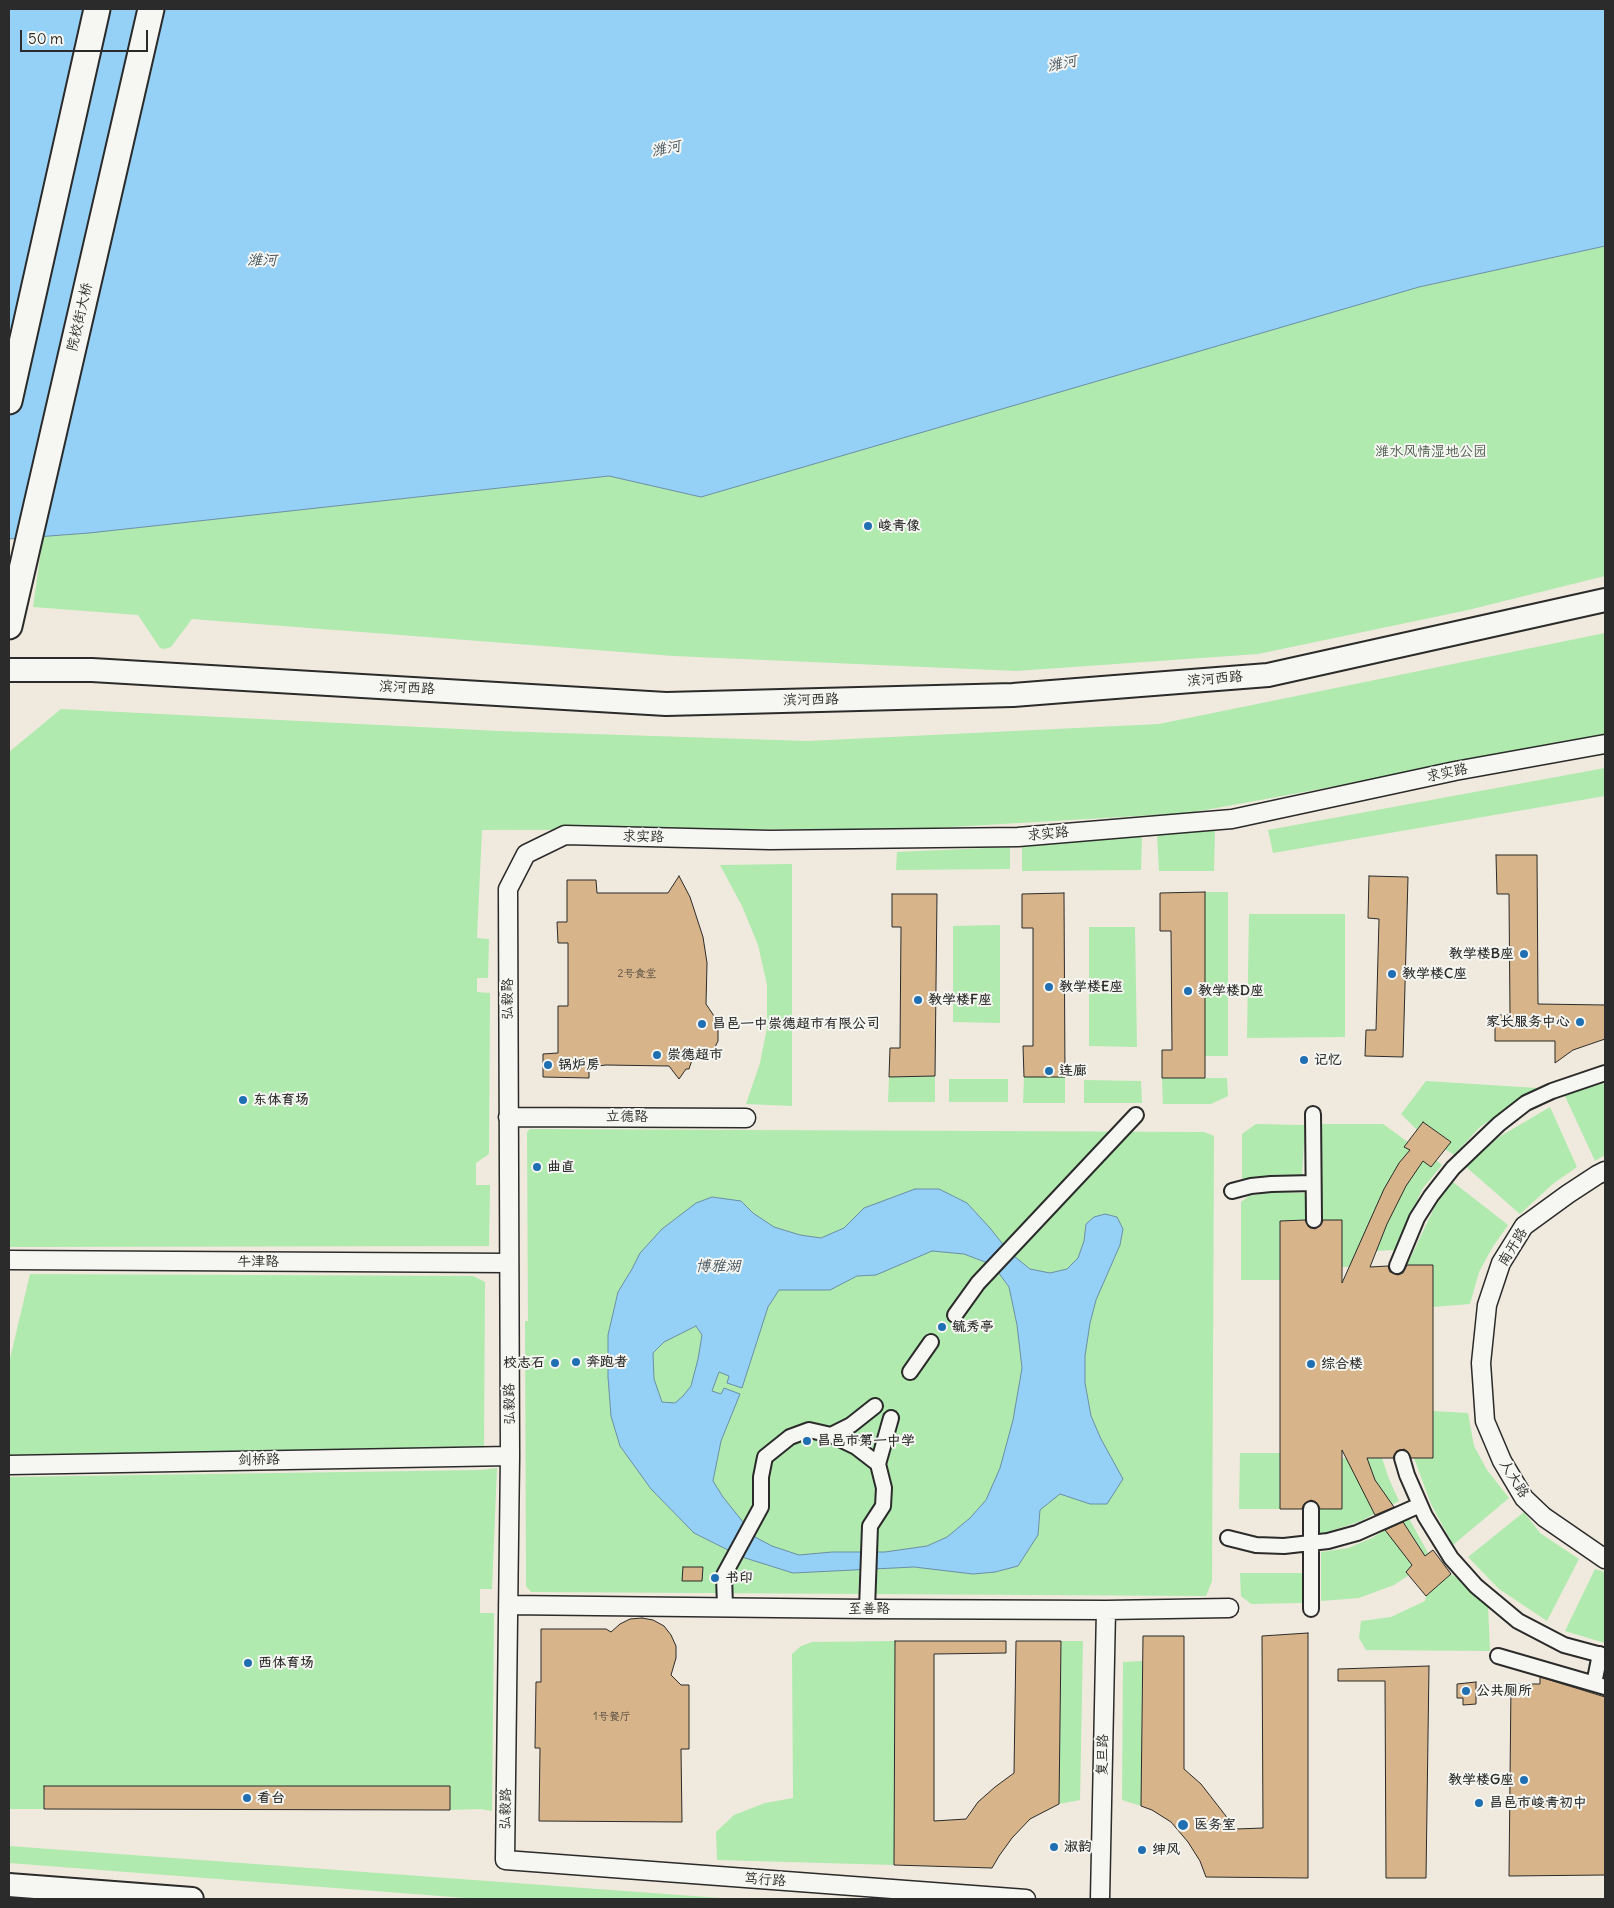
<!DOCTYPE html>
<meta charset="utf-8">
<style>
body{margin:0}
#map{position:relative;width:1614px;height:1908px;overflow:hidden;background:#f0e9dd;font-family:Delius,sans-serif}
canvas{display:block}
.frame{position:absolute;inset:0;border:10px solid #2b2b2b;pointer-events:none}
.scale{position:absolute;left:20px;top:30px;width:128px;height:22px;box-sizing:border-box;border:2px solid #2b2b2b;border-top:0;padding-left:6px;font-size:15px;line-height:18px;white-space:nowrap;color:#2b2b2b;-webkit-text-stroke:4px #f6f6f2;paint-order:stroke}
</style>
<div id="map">
<canvas width="1614" height="1908"></canvas>
<div class="frame"></div>
<div class="scale">50 m</div>
</div>
<script>
const ctx = document.querySelector('canvas').getContext('2d');
ctx.lineJoin = 'round';
function fillPath(path, color) {
  ctx.fillStyle = color;
  ctx.fill(path, 'evenodd');
}
function shape(rows) {
  const path = new Path2D();
  for (const r of rows) {
    path.moveTo(r[0], r[1]);
    for (let i = 2; i < r.length; i += 2) path.lineTo(r[i], r[i + 1]);
  }
  return path;
}
function trace(path, color, width, dash) {
  ctx.strokeStyle = color;
  ctx.lineWidth = width;
  ctx.lineCap = dash ? 'butt' : 'round';
  ctx.setLineDash(dash || []);
  ctx.stroke(path);
}
function drawText(font, color, halo, rows, align = 'center') {
  ctx.font = font + ' Delius,"LXGW WenKai TC",sans-serif';
  ctx.lineWidth = 4;
  ctx.setLineDash([]);
  ctx.textBaseline = 'middle';
  ctx.strokeStyle = halo;
  ctx.fillStyle = color;
  for (const [text, x, y, turn = 0] of rows) {
    ctx.save();
    ctx.translate(x, y);
    ctx.rotate((+turn || 0) * Math.PI / 180);
    ctx.textAlign = isNaN(turn) ? turn : align;
    if (halo) ctx.strokeText(text, 0, 0);
    ctx.fillText(text, 0, 0);
    ctx.restore();
  }
}
fillPath(shape([
 [1605,246,1605,576,1468,610,1258,654,1016,671,674,656,192,619,171,647,164,649,160,648,138,615,33,607,43,536,89,533,609,476,701,497,1366,299],
 [1605,633,1605,737,1189,813,918,829,482,830,477,938,489,939,488,978,477,978,477,992,490,993,489,1154,476,1163,476,1185,490,1185,489,1246,9,1247,9,752,61,709,499,731,808,741,1159,724],
 [1605,768,1605,796,1273,853,1268,830],
 [1215,829,1214,871,1159,871,1157,835],
 [1142,836,1141,870,1022,871,1022,847],
 [1010,847,1010,869,896,870,897,852],
 [792,864,792,1106,746,1104,760,1063,767,1028,767,985,758,945,742,906,720,865],
 [1205,892,1228,892,1228,1056,1205,1056],
 [1249,914,1345,914,1345,1037,1247,1038],
 [1000,925,1000,1023,953,1022,953,926],
 [1089,927,1135,927,1137,1047,1089,1046],
 [935,1076,935,1102,888,1102,889,1077],
 [1024,1077,1065,1077,1065,1103,1023,1103],
 [1162,1078,1227,1078,1228,1096,1211,1104,1163,1104],
 [949,1079,1008,1079,1008,1102,949,1102],
 [1084,1080,1141,1081,1142,1103,1084,1103],
 [1426,1081,1537,1088,1480,1127,1454,1155,1445,1149,1450,1141,1423,1122,1417,1130,1401,1114],
 [1605,1083,1605,1155,1595,1161,1564,1094],
 [1550,1107,1577,1167,1554,1183,1520,1214,1465,1166,1499,1137],
 [1256,1124,1305,1125,1302,1176,1266,1176,1242,1179,1242,1134],
 [1323,1124,1383,1124,1408,1142,1405,1147,1431,1167,1436,1160,1442,1165,1423,1188,1394,1250,1356,1252,1351,1267,1342,1267,1342,1220,1319,1220,1317,1128],
 [530,1129,1204,1132,1214,1136,1212,1581,1206,1596,531,1592,526,1586,525,1321,528,1321,527,1132],
 [1453,1182,1508,1225,1492,1248,1479,1272,1470,1304,1433,1307,1433,1265,1407,1265,1435,1206],
 [1271,1192,1306,1193,1307,1220,1280,1221,1280,1280,1241,1280,1241,1202,1249,1196],
 [30,1274,473,1276,485,1282,484,1447,474,1454,9,1455,9,1363],
 [1433,1411,1468,1413,1474,1446,1487,1470,1509,1498,1453,1545,1431,1504,1414,1458,1433,1458],
 [1240,1453,1280,1453,1280,1509,1239,1509],
 [1342,1458,1382,1458,1389,1479,1399,1501,1361,1521,1319,1535,1318,1509,1342,1509],
 [497,1468,492,1589,480,1589,480,1613,494,1613,492,1811,480,1809,450,1810,450,1786,44,1786,44,1809,9,1809,9,1477,481,1470],
 [1524,1512,1540,1533,1579,1559,1547,1621,1499,1589,1468,1557],
 [1407,1515,1432,1560,1394,1585,1359,1598,1321,1601,1321,1552,1348,1548,1372,1538],
 [1595,1569,1605,1572,1605,1643,1565,1631],
 [1240,1573,1302,1573,1302,1603,1251,1604,1241,1596],
 [1451,1574,1465,1583,1488,1605,1490,1651,1366,1650,1359,1638,1361,1621,1391,1617,1425,1601,1426,1596],
 [895,1641,894,1865,717,1860,716,1832,734,1815,765,1803,793,1798,792,1654,801,1646,812,1642],
 [1061,1641,1083,1641,1080,1800,1059,1804],
 [1142,1661,1141,1806,1122,1800,1123,1662],
 [9,1846,734,1899,479,1899,9,1863]
]), '#b0eaaf');
const water = shape([
 [9,9,1605,9,1605,246,1419,287,701,497,609,476,89,533,9,539,9,9],
 [915,1189,939,1189,967,1203,990,1228,1009,1252,1030,1269,1050,1273,1067,1269,1078,1258,1084,1241,1086,1224,1094,1217,1105,1214,1117,1217,1123,1229,1120,1245,1096,1300,1090,1323,1085,1356,1085,1383,1091,1416,1101,1439,1123,1479,1107,1504,1090,1504,1060,1494,1040,1510,1038,1535,1018,1566,995,1572,973,1574,914,1567,793,1573,742,1557,694,1533,651,1489,620,1446,611,1416,608,1377,608,1335,618,1292,632,1269,640,1253,662,1229,696,1203,712,1197,741,1201,753,1213,774,1227,800,1235,821,1238,844,1228,864,1208,915,1189],
 [932,1251,964,1254,993,1265,1009,1287,1017,1325,1022,1368,1013,1420,1000,1468,986,1500,970,1518,947,1537,927,1546,885,1552,832,1552,799,1555,772,1546,755,1537,723,1497,713,1481,721,1441,740,1394,724,1388,721,1394,712,1391,719,1372,729,1376,727,1383,742,1388,768,1307,779,1290,830,1290,857,1276,876,1275,932,1251],
 [696,1326,702,1335,698,1359,691,1386,683,1396,675,1403,662,1402,654,1379,653,1353,664,1342,696,1326]
]);
fillPath(water, '#95d1f6');
trace(water, '#6b8fa5', 1);
const building = shape([
 [1496,855,1537,855,1538,1004,1605,1005,1605,1039,1573,1050,1555,1063,1555,1041,1495,1041,1495,1015,1510,1015,1509,894,1497,894,1496,855],
 [679,876,690,897,703,937,707,963,706,1004,718,1022,718,1041,713,1051,704,1058,692,1060,689,1069,686,1069,679,1079,669,1066,606,1065,589,1067,589,1078,543,1077,543,1054,558,1053,558,1006,568,1006,568,943,558,943,557,922,567,922,567,880,596,880,597,893,668,893,679,876],
 [1369,876,1408,877,1403,1057,1365,1056,1366,1030,1376,1030,1379,919,1368,918,1369,876],
 [1205,892,1205,1078,1162,1078,1162,1050,1172,1050,1171,931,1160,931,1160,893,1205,892],
 [1064,893,1065,1077,1024,1077,1023,1046,1033,1046,1033,928,1022,928,1022,894,1064,893],
 [892,894,937,894,935,1076,889,1077,890,1048,900,1048,901,927,892,927,892,894],
 [1423,1122,1451,1142,1431,1167,1423,1161,1406,1186,1387,1224,1370,1267,1388,1266,1390,1272,1398,1275,1403,1273,1407,1265,1433,1265,1433,1458,1411,1458,1408,1452,1404,1449,1396,1452,1393,1458,1367,1458,1375,1480,1394,1507,1375,1515,1342,1450,1342,1509,1320,1509,1316,1502,1311,1500,1304,1504,1302,1509,1280,1509,1280,1221,1305,1220,1309,1227,1315,1229,1321,1225,1323,1220,1342,1220,1342,1283,1384,1189,1399,1163,1410,1150,1404,1147,1423,1122],
 [1403,1522,1425,1556,1433,1550,1451,1574,1426,1596,1406,1572,1412,1565,1385,1530,1403,1522],
 [683,1567,703,1567,702,1581,682,1581,683,1567],
 [642,1618,653,1620,664,1626,671,1635,676,1646,676,1658,671,1675,681,1685,689,1685,689,1749,681,1749,682,1822,539,1821,540,1748,535,1748,536,1682,541,1682,541,1629,606,1629,611,1632,620,1624,630,1619,642,1618],
 [1308,1633,1308,1878,1206,1877,1200,1861,1188,1842,1171,1822,1152,1810,1141,1806,1143,1636,1184,1636,1184,1769,1201,1784,1236,1829,1263,1828,1262,1636,1308,1633],
 [895,1641,1006,1641,1006,1653,934,1654,934,1821,966,1819,978,1802,995,1787,1014,1773,1016,1641,1061,1641,1059,1804,1030,1819,1012,1838,999,1856,992,1868,894,1865,895,1641],
 [1429,1666,1426,1878,1386,1878,1385,1681,1338,1681,1338,1669,1429,1666],
 [1540,1677,1605,1697,1605,1875,1509,1876,1511,1684,1540,1684,1540,1677],
 [1476,1682,1476,1704,1463,1705,1463,1698,1457,1698,1457,1684,1476,1682],
 [44,1786,450,1786,450,1810,44,1809,44,1786]
]);
fillPath(building, '#d7b489');
trace(building, '#2b2b2b', 1);
const pedestrian = shape([
 [1313,1114,1314,1220],
 [1232,1191,1251,1186,1271,1184,1313,1183],
 [1397,1266,1417,1218,1431,1196,1453,1168,1499,1124,1526,1103,1552,1091,1605,1073],
 [955,1315,978,1283,1136,1115],
 [910,1372,931,1342],
 [831,1435,851,1425,875,1406],
 [1402,1458,1407,1475,1425,1516,1451,1558,1476,1586,1518,1621,1564,1645,1605,1656],
 [878,1464,891,1418],
 [1311,1509,1311,1609],
 [1228,1538,1256,1545,1284,1546,1328,1541,1357,1533,1420,1505],
 [725,1607,724,1575,761,1507,761,1477,765,1457,790,1437,809,1430,831,1435,856,1447,878,1464,884,1488,883,1506,870,1526,867,1609],
 [1498,1656,1605,1687],
 [1594,1684,1600,1654]
]);
const minor = shape([
 [508,1117,746,1118],
 [1605,1171,1597,1175,1568,1194,1524,1226,1501,1263,1487,1305,1481,1363,1485,1421,1502,1461,1524,1498,1544,1517,1605,1559],
 [9,1260,508,1263],
 [9,1465,510,1456],
 [508,1605,867,1609,1106,1610,1229,1608],
 [1026,1899,505,1860,510,1456,508,889,526,854,565,835,770,840,1018,837,1232,819,1455,771,1605,744],
 [1100,1899,1106,1610]
]);
const tertiary = shape([
 [9,670,92,670,666,704,1013,695,1268,675,1605,600],
 [9,1885,192,1899]
]);
const secondary = shape([
 [9,401,97,9],
 [9,626,151,9]
]);
trace(pedestrian, '#2b2b2b', 18);
trace(minor, '#2b2b2b', 21);
trace(tertiary, '#2b2b2b', 26);
trace(secondary, '#2b2b2b', 29);
trace(pedestrian, '#f6f6f2', 14);
trace(minor, '#f6f6f2', 18);
trace(tertiary, '#f6f6f2', 22);
trace(secondary, '#f6f6f2', 25);
for (const [x, y, r, color] of [
 [868,526,5,"#1f6fb2"],
 [1524,954,5,"#1f6fb2"],
 [1392,974,5,"#1f6fb2"],
 [1049,987,5,"#1f6fb2"],
 [1188,991,5,"#1f6fb2"],
 [918,1000,5,"#1f6fb2"],
 [1580,1022,5,"#1f6fb2"],
 [702,1024,5,"#1f6fb2"],
 [657,1055,5,"#1f6fb2"],
 [1304,1060,5,"#1f6fb2"],
 [548,1065,5,"#1f6fb2"],
 [1049,1071,5,"#1f6fb2"],
 [243,1100,5,"#1f6fb2"],
 [537,1167,5,"#1f6fb2"],
 [942,1327,5,"#1f6fb2"],
 [576,1362,5,"#1f6fb2"],
 [555,1363,5,"#1f6fb2"],
 [1311,1364,5,"#1f6fb2"],
 [807,1441,5,"#1f6fb2"],
 [715,1578,5,"#1f6fb2"],
 [248,1663,5,"#1f6fb2"],
 [1466,1691,5,"#1f6fb2"],
 [1524,1780,5,"#1f6fb2"],
 [247,1798,5,"#1f6fb2"],
 [1479,1803,5,"#1f6fb2"],
 [1183,1825,6,"#1f6fb2"],
 [1054,1847,5,"#1f6fb2"],
 [1142,1850,5,"#1f6fb2"]
]) {
  const dot = new Path2D();
  dot.arc(x, y, r, 0, 2 * Math.PI);
  ctx.fillStyle = color;
  ctx.fill(dot);
  trace(dot, '#f6f6f2', 2);
}
drawText('11px', '#564d42', null, [
 ["2号食堂",637,974],
 ["1号餐厅",612,1717]
]);
drawText('14px', '#2b2b2b', '#f6f6f2', [
 ["院校街大桥",80,317,-77],
 ["滨河西路",1215,679,-5],
 ["滨河西路",407,688,3],
 ["滨河西路",811,700,-1],
 ["求实路",1447,773,-12],
 ["求实路",1048,834,-5],
 ["求实路",643,837,1],
 ["弘毅路",508,999,-90],
 ["立德路",627,1117],
 ["南开路",1513,1247,-58],
 ["牛津路",258,1262],
 ["弘毅路",510,1404,-91],
 ["剑桥路",259,1460,-1],
 ["人大路",1514,1479,58],
 ["至善路",869,1609],
 ["复旦路",1103,1755,-89],
 ["弘毅路",506,1809,-89],
 ["笃行路",765,1880,4]
]);
drawText('14px', '#4c5b4c', '#f6f6f2', [
 ["潍水风情湿地公园",1431,452]
]);
drawText('bold 14px', '#2b2b2b', '#f6f6f2', [
 ["峻青像",878,526],
 ["教学楼B座",1514,954,"right"],
 ["教学楼C座",1402,974],
 ["教学楼E座",1059,987],
 ["教学楼D座",1198,991],
 ["教学楼F座",928,1000],
 ["家长服务中心",1570,1022,"right"],
 ["昌邑一中崇德超市有限公司",712,1024],
 ["崇德超市",667,1055],
 ["记忆",1314,1060],
 ["锅炉房",558,1065],
 ["连廊",1059,1071],
 ["东体育场",253,1100],
 ["曲直",547,1167],
 ["毓秀亭",952,1327],
 ["奔跑者",586,1362],
 ["校志石",545,1363,"right"],
 ["综合楼",1321,1364],
 ["昌邑市第一中学",817,1441],
 ["书印",725,1578],
 ["西体育场",258,1663],
 ["公共厕所",1476,1691],
 ["教学楼G座",1514,1780,"right"],
 ["看台",257,1798],
 ["昌邑市峻青初中",1489,1803],
 ["医务室",1194,1825],
 ["淑韵",1064,1847],
 ["绅风",1152,1850]
], 'left');
drawText('italic 15px', '#46545e', '#f6f6f2', [
 ["潍河",1062,64,-12],
 ["潍河",666,149,-12],
 ["潍河",262,261],
 ["博雅湖",718,1267]
]);
</script>
